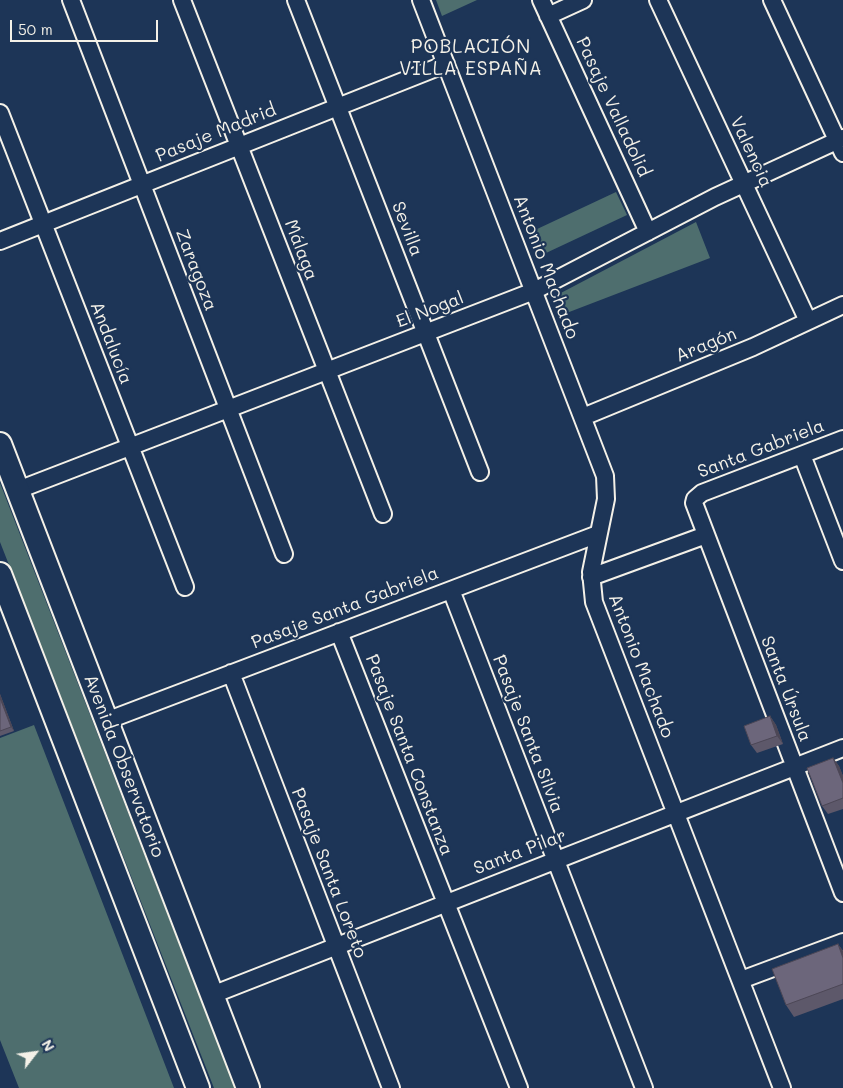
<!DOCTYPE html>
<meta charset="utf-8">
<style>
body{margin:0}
#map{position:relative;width:843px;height:1088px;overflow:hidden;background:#1d3557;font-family:Mali,sans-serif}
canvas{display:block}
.north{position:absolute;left:10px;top:1028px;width:50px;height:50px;-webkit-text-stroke:4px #1d3557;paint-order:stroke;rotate:60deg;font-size:14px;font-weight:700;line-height:20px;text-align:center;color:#f4f1e8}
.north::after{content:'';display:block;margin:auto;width:18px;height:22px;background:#f4f1e8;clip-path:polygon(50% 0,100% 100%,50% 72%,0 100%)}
.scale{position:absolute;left:10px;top:20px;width:148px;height:22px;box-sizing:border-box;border:2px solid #f4f1e8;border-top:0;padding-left:6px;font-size:15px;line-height:18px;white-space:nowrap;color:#f4f1e8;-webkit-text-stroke:4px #1d3557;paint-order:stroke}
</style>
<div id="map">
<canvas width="843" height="1088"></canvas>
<div class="north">N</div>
<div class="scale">50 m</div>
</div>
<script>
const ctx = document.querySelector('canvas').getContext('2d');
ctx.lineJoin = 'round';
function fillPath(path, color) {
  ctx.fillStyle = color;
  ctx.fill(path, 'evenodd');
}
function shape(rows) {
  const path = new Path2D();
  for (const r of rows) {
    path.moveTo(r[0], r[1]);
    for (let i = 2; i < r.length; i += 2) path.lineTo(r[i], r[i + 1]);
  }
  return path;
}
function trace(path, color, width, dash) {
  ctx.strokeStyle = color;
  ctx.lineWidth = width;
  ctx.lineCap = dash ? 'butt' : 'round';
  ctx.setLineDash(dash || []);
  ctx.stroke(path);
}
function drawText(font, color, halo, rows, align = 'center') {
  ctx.font = font + ' Mali,sans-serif';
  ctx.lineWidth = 4.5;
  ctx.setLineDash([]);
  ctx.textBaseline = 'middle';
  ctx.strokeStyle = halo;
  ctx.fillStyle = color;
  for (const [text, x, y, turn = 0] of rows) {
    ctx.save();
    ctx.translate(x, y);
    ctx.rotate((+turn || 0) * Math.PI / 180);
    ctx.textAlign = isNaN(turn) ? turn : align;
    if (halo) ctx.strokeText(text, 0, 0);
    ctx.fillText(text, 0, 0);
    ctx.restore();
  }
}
fillPath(shape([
 [436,0,477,0,442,16],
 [616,192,627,215,546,253,535,230],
 [696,222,710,258,564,314,557,295],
 [0,483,235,1088,214,1088,0,542],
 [34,725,174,1088,19,1088,0,1040,0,738]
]), '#4e6e6e');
const minor = shape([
 [71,0,284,554],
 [182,0,383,514],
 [296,0,480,472],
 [421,0,605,476,606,499,591,572,594,602,782,1088],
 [541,0,648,232],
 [658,0,808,321],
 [772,0,843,153],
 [548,16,583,0],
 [0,113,185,587],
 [0,241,446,64],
 [583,417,753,347,843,305],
 [843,439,702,493,695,499,694,503,843,893],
 [802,455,843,561],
 [18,490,534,291,715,197,843,138],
 [591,577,706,535],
 [451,590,644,1088],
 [339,632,519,1088],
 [231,673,391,1088],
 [106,721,598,534],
 [741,980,843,942],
 [212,995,843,748]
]);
const secondary = shape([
 [0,444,248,1088],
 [0,574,198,1088]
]);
trace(minor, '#f4f1e8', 20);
trace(secondary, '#f4f1e8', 26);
trace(minor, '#1d3557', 16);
trace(secondary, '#1d3557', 22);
fillPath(shape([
 [0,694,14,731,0,736],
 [770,716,776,725,783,744,757,753,751,745],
 [833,758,839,766,843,776,843,809,828,814,822,806],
 [838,944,843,951,843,999,794,1017,786,1005]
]), '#5d586a');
fillPath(shape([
 [0,694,14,731,11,727,0,698],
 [770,716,776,725,783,744,777,736],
 [833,758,839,766,843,776,843,783],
 [838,944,843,951,843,958]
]), '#4c4756');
const building = shape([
 [0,698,11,727,0,731,0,698],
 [770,716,777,736,751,745,744,726,770,716],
 [833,758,843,783,843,798,822,806,807,768,833,758],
 [838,944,843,958,843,984,786,1005,772,969,838,944]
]);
fillPath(building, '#6c667b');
trace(building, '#4c4756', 1);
drawText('18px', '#f4f1e8', '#1d3557', [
 ["Pasaje Valladolid",613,107,65],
 ["Pasaje Madrid",216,133,-22],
 ["Valencia",751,152,65],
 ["Sevilla",407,229,69],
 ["Málaga",301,250,69],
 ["Antonio Machado",546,267,69],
 ["Zaragoza",196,270,69],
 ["El Nogal",430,310,-21],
 ["Andalucía",111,343,69],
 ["Aragón",706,345,-22],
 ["Santa Gabriela",761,449,-21],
 ["Pasaje Santa Gabriela",345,608,-21],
 ["Antonio Machado",641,666,69],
 ["Santa Úrsula",786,689,69],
 ["Pasaje Santa Silvia",528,734,69],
 ["Pasaje Santa Constanza",409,755,69],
 ["Avenida Observatorio",124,766,69],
 ["Santa Pilar",520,852,-21],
 ["Pasaje Santa Loreto",329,873,69]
]);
ctx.letterSpacing = '1px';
drawText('19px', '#f4f1e8', '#1d3557', [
 ["POBLACIÓN",471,47],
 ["VILLA ESPAÑA",471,69]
]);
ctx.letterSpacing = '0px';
</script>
